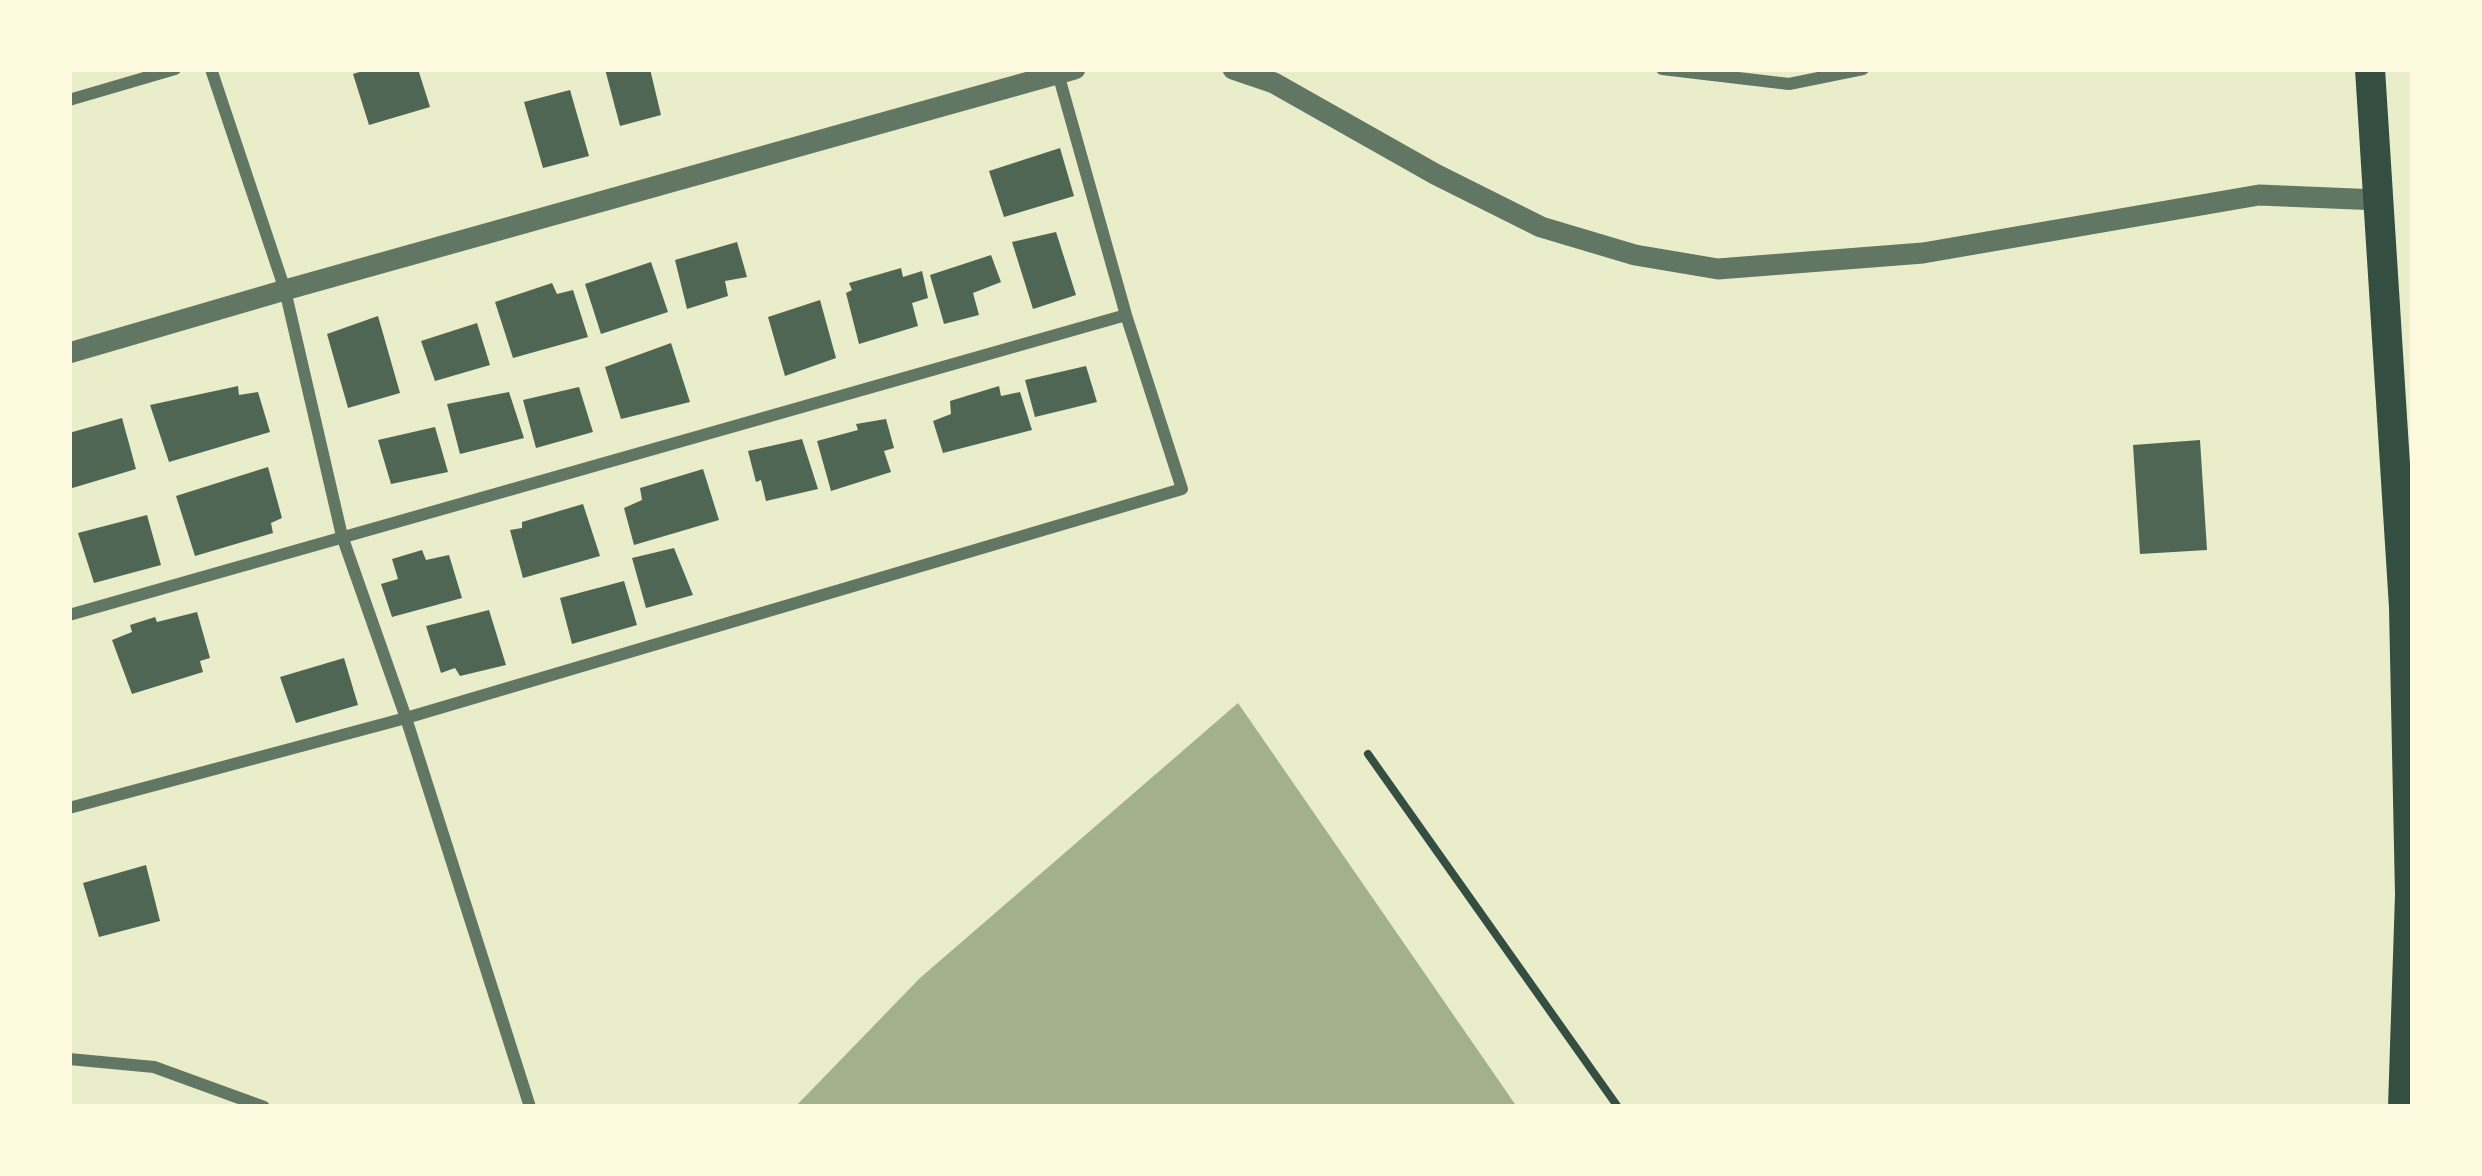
<!DOCTYPE html>
<style>
body{margin:0}
#map{position:relative;width:2482px;height:1176px;overflow:hidden;background:#e9edc9;font-family:"IBM Plex Sans",sans-serif}
canvas{display:block}
.frame{position:absolute;inset:0;border:72px solid #fefae0;pointer-events:none}
</style>
<div id="map">
<canvas width="2482" height="1176"></canvas>
<div class="frame"></div>
</div>
<script>
const ctx = document.querySelector('canvas').getContext('2d');
ctx.lineJoin = 'round';
function fillPath(path, color) {
  ctx.fillStyle = color;
  ctx.fill(path, 'evenodd');
}
function shape(rows) {
  const path = new Path2D();
  for (const r of rows) {
    path.moveTo(r[0], r[1]);
    for (let i = 2; i < r.length; i += 2) path.lineTo(r[i], r[i + 1]);
  }
  return path;
}
function trace(path, color, width, dash) {
  ctx.strokeStyle = color;
  ctx.lineWidth = width;
  ctx.lineCap = dash ? 'butt' : 'round';
  ctx.setLineDash(dash || []);
  ctx.stroke(path);
}
fillPath(shape([
 [1238,703,1517,1107,795,1107,920,978]
]), '#a3b18a');
fillPath(shape([
 [369,69,418,69,430,107,369,125,353,74],
 [605,69,650,69,661,115,620,126],
 [570,90,589,156,543,168,524,102],
 [1060,148,1074,196,1004,217,989,171],
 [1056,232,1076,295,1033,309,1012,242],
 [737,242,747,277,725,281,728,296,687,309,675,260],
 [991,255,1001,282,973,293,979,315,944,324,930,275],
 [651,262,668,312,601,334,585,284],
 [901,268,903,277,922,271,928,298,912,303,918,326,859,344,846,293,852,290,849,283],
 [552,283,557,294,573,290,588,337,513,358,495,302],
 [820,300,836,358,785,376,768,317],
 [378,316,400,393,348,408,327,334],
 [477,323,490,365,435,381,421,341],
 [671,343,690,402,621,419,605,367],
 [1086,366,1097,402,1035,417,1025,380],
 [238,386,239,395,258,392,270,432,169,462,150,405],
 [999,386,1001,396,1020,392,1032,430,943,453,933,421,951,414,950,401],
 [579,387,593,432,536,448,523,400],
 [509,392,524,438,460,454,447,404],
 [122,418,136,469,69,489,69,433],
 [886,419,894,448,884,451,891,472,831,491,817,441,858,430,856,424],
 [435,427,448,472,391,484,378,440],
 [802,439,818,489,766,501,761,480,756,482,748,451],
 [2200,440,2207,550,2140,554,2133,445],
 [268,467,282,518,271,523,273,533,195,556,176,496],
 [703,469,719,520,634,545,624,508,642,500,640,488],
 [583,504,600,556,523,578,510,530,522,528,522,522],
 [147,515,161,565,94,583,78,533],
 [674,548,693,595,646,608,632,558],
 [422,550,426,560,449,555,462,598,392,617,381,584,398,579,392,559],
 [624,581,637,625,572,644,560,598],
 [489,610,506,665,460,676,455,668,441,673,426,626],
 [197,612,210,658,200,661,203,672,132,694,112,640,132,632,130,625,155,617,157,622],
 [344,658,358,705,296,723,280,677],
 [146,865,160,921,99,937,83,883]
]), '#4f6655');
trace(shape([
 [1368,754,1618,1107]
]), '#344e41', 8);
trace(shape([
 [211,69,285,290,342,536,406,718,530,1107],
 [1662,69,1789,84,1863,69],
 [69,100,175,69],
 [69,615,1126,315],
 [69,808,406,718,1182,489,1126,315,1057,70],
 [69,1059,154,1067,264,1107]
]), '#617663', 12);
trace(shape([
 [1233,69,1274,83,1435,174,1541,227,1635,255,1718,269,1923,253,2259,195,2379,200],
 [69,353,285,290,1075,69]
]), '#617663', 21);
trace(shape([
 [2370,69,2404,607,2410,895,2403,1107]
]), '#344e41', 30);
</script>
